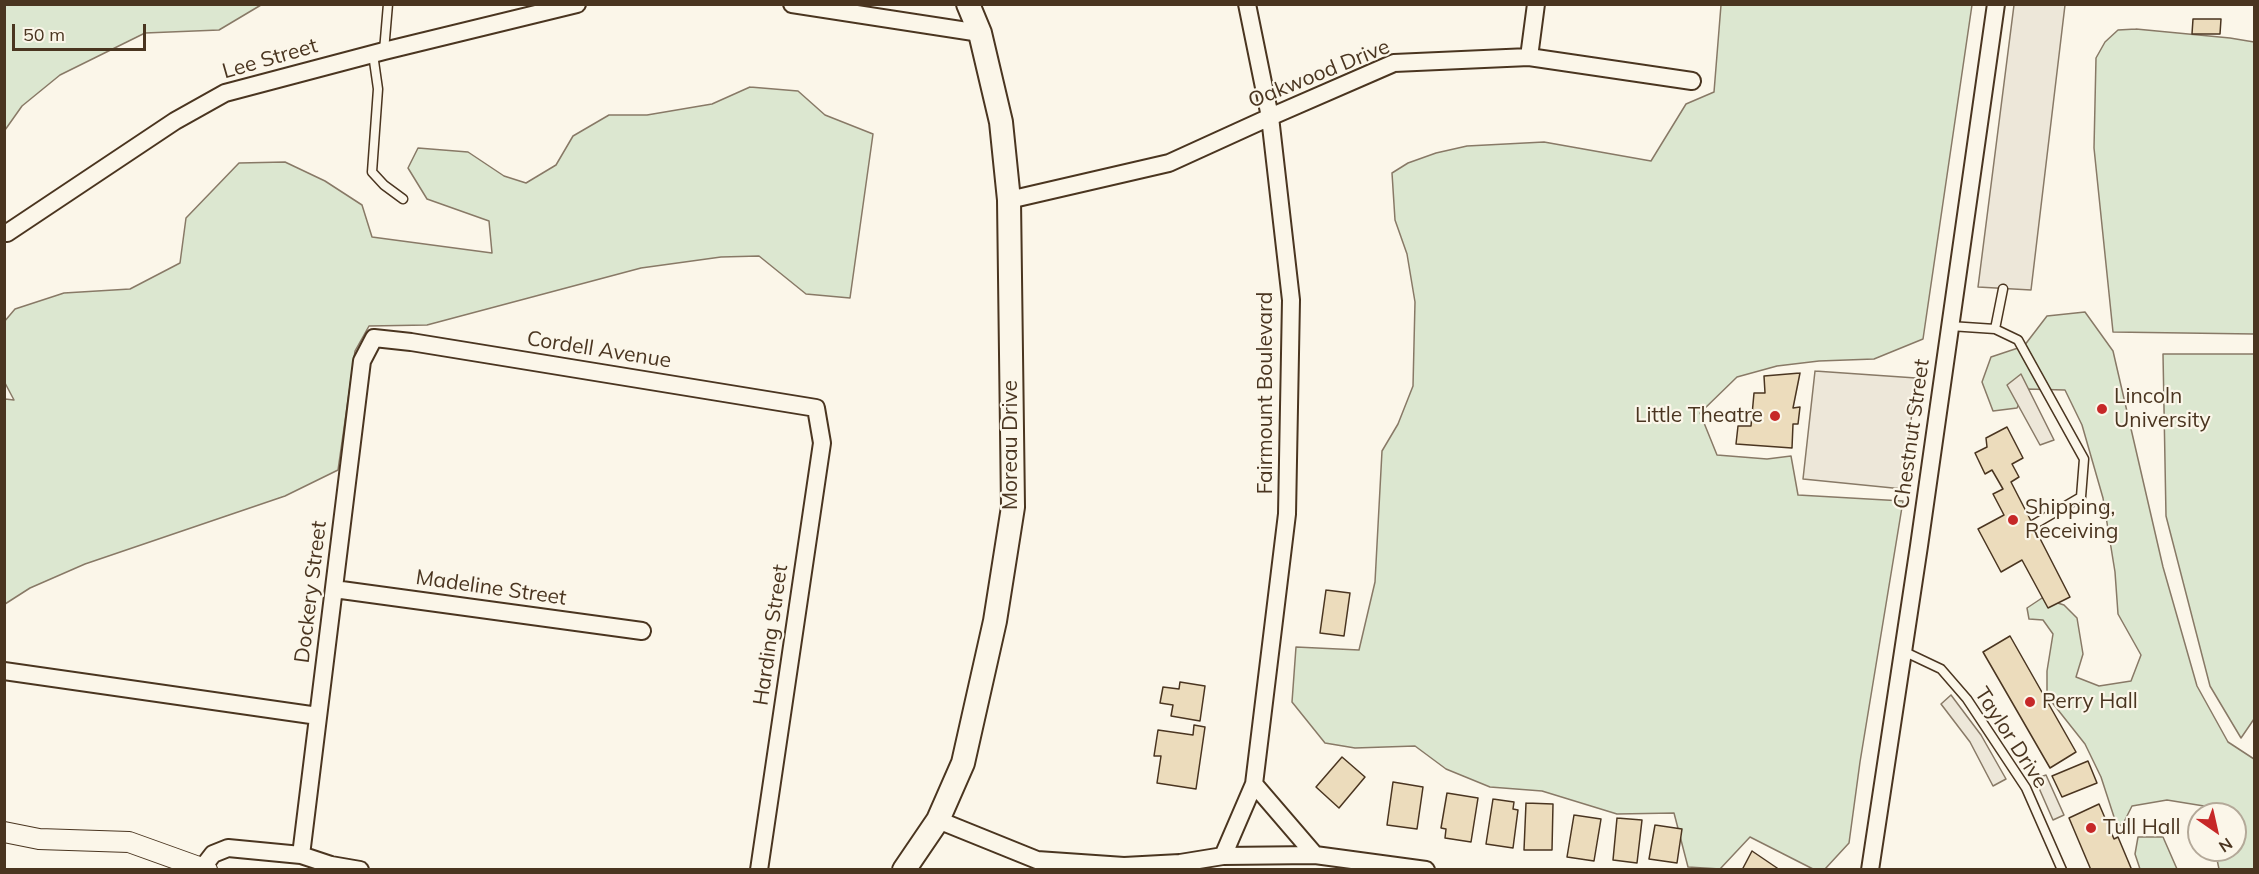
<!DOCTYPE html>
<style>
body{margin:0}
#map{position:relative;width:2259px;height:874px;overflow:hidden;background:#fbf6e9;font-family:Mulish,sans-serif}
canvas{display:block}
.frame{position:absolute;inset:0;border:6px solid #4a3520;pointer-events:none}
.north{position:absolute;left:2187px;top:802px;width:60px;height:60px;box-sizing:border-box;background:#fbf6e9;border:2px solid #b4a999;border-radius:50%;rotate:146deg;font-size:16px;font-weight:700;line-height:24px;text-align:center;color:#4a3520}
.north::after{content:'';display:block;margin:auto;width:21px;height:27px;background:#c62828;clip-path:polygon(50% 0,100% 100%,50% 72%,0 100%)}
.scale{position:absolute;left:12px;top:24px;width:134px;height:27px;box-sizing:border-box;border:3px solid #4a3520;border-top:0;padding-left:8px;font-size:18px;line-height:21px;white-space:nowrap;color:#4a3520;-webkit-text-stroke:4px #fbf6e9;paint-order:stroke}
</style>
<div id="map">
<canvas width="2259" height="874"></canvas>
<div class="frame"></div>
<div class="north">N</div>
<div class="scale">50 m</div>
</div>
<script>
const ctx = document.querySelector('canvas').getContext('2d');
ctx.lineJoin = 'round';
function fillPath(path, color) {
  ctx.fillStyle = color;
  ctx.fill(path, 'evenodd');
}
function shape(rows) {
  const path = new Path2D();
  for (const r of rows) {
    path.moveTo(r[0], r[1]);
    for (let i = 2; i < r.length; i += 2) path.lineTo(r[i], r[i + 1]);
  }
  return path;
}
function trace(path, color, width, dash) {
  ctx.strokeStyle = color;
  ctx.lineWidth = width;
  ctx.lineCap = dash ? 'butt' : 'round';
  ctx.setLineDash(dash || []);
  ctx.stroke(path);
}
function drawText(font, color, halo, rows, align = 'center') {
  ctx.font = font + ' Mulish,sans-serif';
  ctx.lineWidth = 4.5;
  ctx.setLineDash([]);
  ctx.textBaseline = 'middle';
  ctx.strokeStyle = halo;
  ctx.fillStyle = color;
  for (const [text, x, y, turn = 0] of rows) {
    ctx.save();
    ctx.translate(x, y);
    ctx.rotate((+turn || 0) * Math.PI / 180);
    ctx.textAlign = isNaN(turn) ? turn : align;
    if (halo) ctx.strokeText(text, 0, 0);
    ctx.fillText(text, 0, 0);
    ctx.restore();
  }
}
const green = shape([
 [5,4,261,4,261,5,219,30,145,33,60,75,22,106,5,130,5,4],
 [1721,5,1972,5,1923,339,1874,359,1819,361,1777,366,1737,377,1700,413,1717,455,1767,459,1791,456,1798,495,1903,501,1860,762,1849,843,1825,869,1813,869,1750,837,1720,869,1688,867,1674,813,1617,814,1542,791,1490,787,1446,769,1415,746,1355,748,1325,743,1292,702,1296,647,1359,650,1375,582,1382,451,1398,424,1413,386,1415,302,1407,254,1395,220,1392,173,1408,163,1436,153,1467,146,1544,142,1651,161,1686,104,1714,92,1721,5],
 [2136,29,2230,38,2254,42,2254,334,2113,332,2094,148,2096,58,2105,42,2118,30,2136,29],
 [750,87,798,91,825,115,873,134,850,298,806,294,759,256,721,257,641,268,427,325,369,326,355,351,338,470,285,496,85,564,30,588,5,604,5,399,14,400,5,383,4,322,15,309,64,293,130,289,180,263,186,218,239,163,285,162,325,181,362,205,372,237,492,253,489,221,427,199,408,168,418,148,468,152,504,176,526,183,556,165,573,136,609,115,647,115,712,104,750,87],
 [2085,312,2113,351,2163,567,2197,686,2228,742,2254,759,2254,869,2219,869,2215,850,2235,850,2235,814,2206,814,2204,806,2167,800,2132,806,2122,826,2116,823,2101,777,2085,744,2047,696,2047,671,2053,634,2043,620,2029,619,2027,608,2042,598,2064,605,2077,618,2083,654,2076,677,2099,686,2131,681,2141,655,2118,614,2115,572,2103,498,2082,425,2065,390,2026,389,2017,408,1993,411,1982,382,1991,357,2024,346,2047,316,2085,312],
 [2163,354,2254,354,2254,719,2241,738,2210,686,2166,516,2163,354],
 [2138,837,2163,837,2177,869,2140,869,2135,854,2138,837]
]);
fillPath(green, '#dce7d0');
trace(green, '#887966', 1.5);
const parking = shape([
 [2014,5,2065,5,2031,290,1978,287,2014,5],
 [1815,371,1916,378,1903,489,1803,479,1815,371],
 [2021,374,2054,440,2040,445,2007,385,2021,374],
 [1951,695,1981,735,2006,779,1993,786,1970,742,1941,704,1951,695],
 [2046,775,2064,815,2053,820,2035,779,2046,775]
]);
fillPath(parking, '#ede7d9');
trace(parking, '#887966', 1.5);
const building = shape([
 [2193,19,2221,19,2220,34,2192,34,2193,19],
 [1800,373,1793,408,1800,407,1798,424,1793,424,1792,448,1736,444,1738,426,1751,426,1754,393,1765,393,1764,376,1800,373],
 [2007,427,2023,458,2012,464,2019,477,2011,482,2070,597,2048,608,2022,560,2001,572,1978,529,2004,515,1993,494,2003,489,1992,470,1985,474,1975,453,1987,447,1986,438,2007,427],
 [1326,590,1350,593,1344,636,1320,633,1326,590],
 [2010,636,2076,752,2050,768,1983,652,2010,636],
 [1180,682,1205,686,1200,721,1171,716,1173,705,1160,703,1163,687,1179,689,1180,682],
 [1194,725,1205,727,1196,789,1157,783,1161,756,1154,756,1158,730,1193,735,1194,725],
 [1342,757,1365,777,1339,808,1316,787,1342,757],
 [2088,761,2097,783,2062,797,2052,776,2088,761],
 [1393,782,1423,787,1417,829,1387,825,1393,782],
 [1447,793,1478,798,1471,842,1445,838,1446,829,1441,828,1447,793],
 [1493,799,1514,802,1513,809,1518,810,1513,848,1486,844,1493,799],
 [1526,803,1553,804,1552,850,1524,850,1526,803],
 [2099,804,2114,839,2118,837,2131,868,2128,870,2091,870,2069,818,2099,804],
 [1574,815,1601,819,1594,861,1567,857,1574,815],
 [1617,818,1642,820,1637,863,1613,860,1617,818],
 [1655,825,1682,829,1677,863,1649,859,1655,825],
 [1752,851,1780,870,1742,870,1752,851]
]);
fillPath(building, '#ecdcbc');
trace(building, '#4a3520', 1.5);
const service = shape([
 [384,51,388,4],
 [373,54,378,89,372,172,384,185,403,199],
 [1950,326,1995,329,2018,340,2084,459,2081,497,2033,525],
 [1995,329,2003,289],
 [1903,651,1941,669,1967,699,2026,788,2062,870]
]);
const minor = shape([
 [792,4,980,33],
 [1529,57,1536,4],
 [1009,200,1169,163,1270,117,1394,63,1529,57,1692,81],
 [7,233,175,121,225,93,384,51,577,4],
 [334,589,642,631],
 [4,671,318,716],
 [1254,784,1315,855],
 [938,820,1037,860,1124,866,1180,863,1223,856,1315,855,1426,870],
 [301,855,362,361,374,338,411,342,816,408,822,443,759,870],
 [1223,856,1254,784,1287,514,1291,300,1270,117,1247,4],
 [203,867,213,854,228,848,301,855,331,865,360,870],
 [1870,870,1919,546,1996,4]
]);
const tertiary = shape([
 [4,832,39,839,129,842,207,870]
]);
const secondary = shape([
 [904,870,938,820,963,763,995,621,1013,507,1009,200,1001,122,980,33,968,4]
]);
trace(service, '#4a3520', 11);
trace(minor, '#4a3520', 20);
trace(tertiary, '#4a3520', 22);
trace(secondary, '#4a3520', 26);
trace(service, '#fbf6e9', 8);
trace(minor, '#fbf6e9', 16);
trace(tertiary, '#fbf6e9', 20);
trace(secondary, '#fbf6e9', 22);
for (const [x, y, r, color] of [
 [2102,409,6,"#c62828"],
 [1775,416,6,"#c62828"],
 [2013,520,6,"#c62828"],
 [2030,702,6,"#c62828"],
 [2091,828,6,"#c62828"]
]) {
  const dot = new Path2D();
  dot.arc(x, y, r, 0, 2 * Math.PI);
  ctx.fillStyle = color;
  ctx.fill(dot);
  trace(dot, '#fbf6e9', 2);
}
drawText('21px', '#4a3520', '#fbf6e9', [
 ["Lee Street",270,59,-16],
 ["Oakwood Drive",1319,74,-22],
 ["Cordell Avenue",599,350,9],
 ["Fairmount Boulevard",1266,393,-90],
 ["Chestnut Street",1912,434,-82],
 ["Moreau Drive",1011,445,-90],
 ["Madeline Street",491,588,8],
 ["Dockery Street",311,592,-83],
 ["Harding Street",771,635,-82],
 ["Taylor Drive",2011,738,57]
]);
drawText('21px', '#4a3520', '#fbf6e9', [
 ["Lincoln",2114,397],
 ["University",2114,421],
 ["Little Theatre",1763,416,"right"],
 ["Shipping,",2025,508],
 ["Receiving",2025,532],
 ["Perry Hall",2042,702],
 ["Tull Hall",2103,828]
], 'left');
</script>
